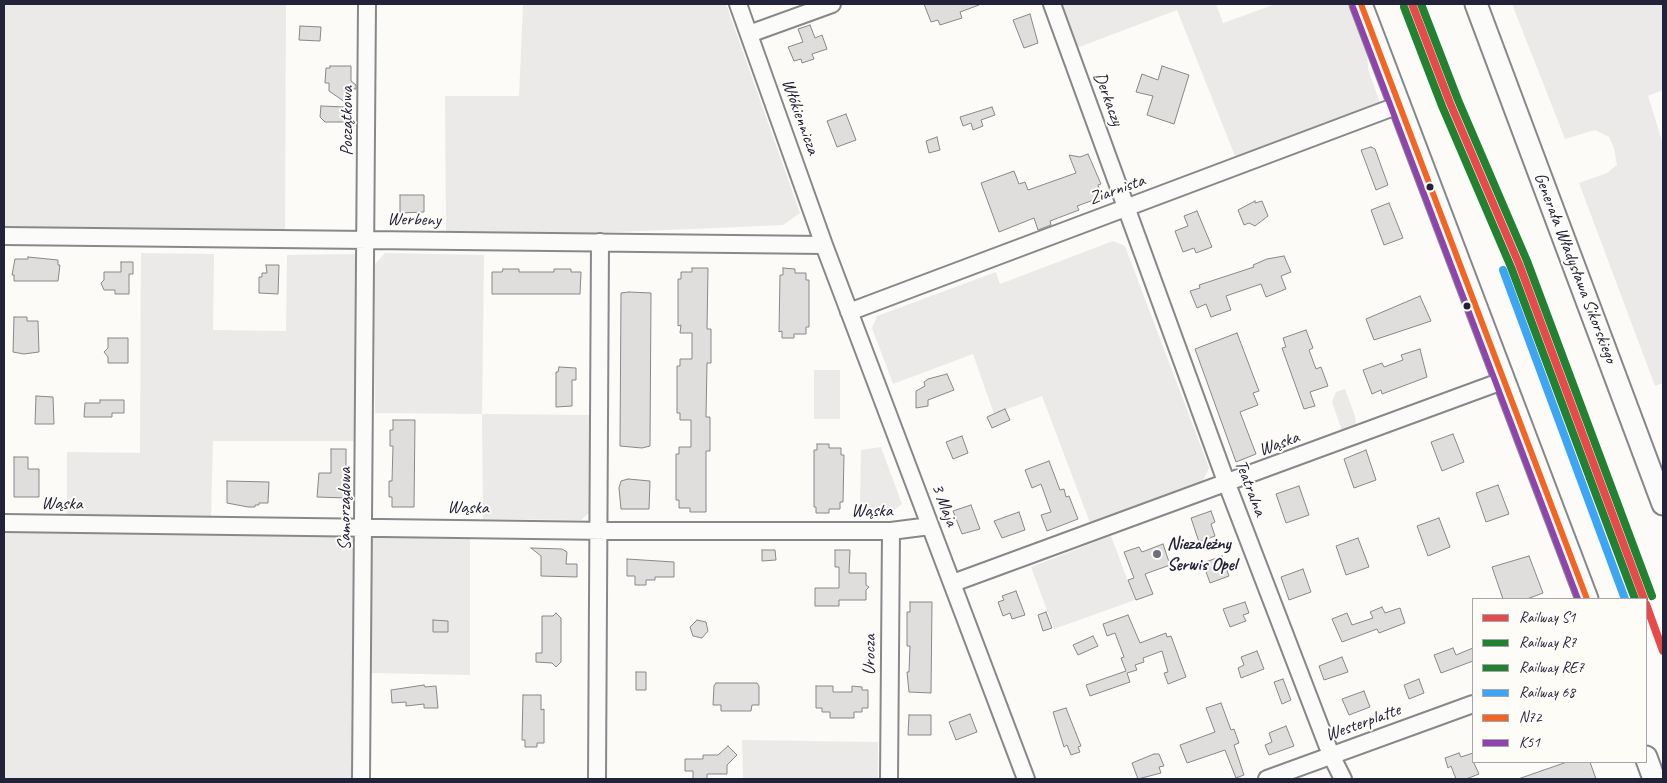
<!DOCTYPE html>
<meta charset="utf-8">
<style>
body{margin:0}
#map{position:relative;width:1667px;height:783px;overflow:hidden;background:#fcfbf8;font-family:Caveat,sans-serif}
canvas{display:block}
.frame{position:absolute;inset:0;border:5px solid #22223b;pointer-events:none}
.legend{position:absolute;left:1472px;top:598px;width:175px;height:165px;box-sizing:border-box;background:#fdfcf7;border:1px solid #a5a5ac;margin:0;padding:6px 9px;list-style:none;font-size:15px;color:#22223b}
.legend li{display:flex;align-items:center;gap:10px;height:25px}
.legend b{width:25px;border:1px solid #a5a5ac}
</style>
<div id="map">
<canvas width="1667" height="783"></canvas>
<div class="frame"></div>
<ul class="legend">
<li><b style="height:6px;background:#e74a4a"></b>Railway S1</li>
<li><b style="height:6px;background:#238132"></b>Railway R7</li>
<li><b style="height:6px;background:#238132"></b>Railway RE7</li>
<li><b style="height:6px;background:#3ea5f4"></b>Railway 68</li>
<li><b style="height:6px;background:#f26522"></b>N72</li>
<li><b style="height:6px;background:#8e44ad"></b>K51</li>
</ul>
</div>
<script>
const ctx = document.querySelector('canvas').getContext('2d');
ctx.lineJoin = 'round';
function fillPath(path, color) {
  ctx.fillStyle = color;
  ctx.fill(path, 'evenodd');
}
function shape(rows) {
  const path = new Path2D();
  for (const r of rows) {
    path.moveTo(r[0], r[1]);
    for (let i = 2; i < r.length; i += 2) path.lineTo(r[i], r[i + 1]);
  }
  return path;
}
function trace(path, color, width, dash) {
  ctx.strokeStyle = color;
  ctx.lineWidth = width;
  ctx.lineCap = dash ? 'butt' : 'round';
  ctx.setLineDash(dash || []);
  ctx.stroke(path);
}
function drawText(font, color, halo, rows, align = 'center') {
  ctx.font = font + ' Caveat,sans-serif';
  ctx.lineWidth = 4;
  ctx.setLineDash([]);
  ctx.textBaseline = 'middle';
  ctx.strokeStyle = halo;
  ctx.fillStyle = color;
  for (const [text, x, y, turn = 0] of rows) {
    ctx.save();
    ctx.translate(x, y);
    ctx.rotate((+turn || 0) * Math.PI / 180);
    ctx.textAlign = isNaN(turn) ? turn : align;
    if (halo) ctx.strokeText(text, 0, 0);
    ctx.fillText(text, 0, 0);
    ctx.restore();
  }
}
fillPath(shape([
 [4,4,286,4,285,231,4,228],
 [523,4,726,4,800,213,783,225,717,228,590,233,446,231,445,96,519,96],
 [1057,4,1216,4,1223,23,1276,4,1349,4,1367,47,1368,69,1381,106,1237,161,1177,10,1074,49],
 [1512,4,1663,4,1663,90,1648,96,1663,144,1663,383,1655,386,1579,183,1607,173,1617,165,1614,148,1609,137,1595,130,1565,139],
 [1113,241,1125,246,1209,468,1203,481,1090,523,1042,396,994,414,973,354,893,384,872,328,877,316,996,272,1000,284],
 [141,253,214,254,213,330,286,331,287,255,359,254,355,441,213,441,211,516,140,516,139,519,67,519,67,452,140,453],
 [385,253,484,255,482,414,591,415,591,511,581,520,483,519,482,414,375,413,374,265],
 [814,370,840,370,840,419,814,419],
 [1345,389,1355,416,1356,426,1342,431,1332,402,1336,392],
 [881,447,902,504,885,517,872,513,860,506,861,450],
 [4,530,357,533,355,779,4,779],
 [371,533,470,534,470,675,371,673],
 [1111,536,1135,600,1054,629,1031,567],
 [742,740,878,742,878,779,743,779]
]), '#ebeae8');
const building = shape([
 [924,4,979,4,979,5,960,12,962,18,940,25,938,20,931,22,924,4],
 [1030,14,1038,43,1024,48,1013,20,1030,14],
 [810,25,815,38,822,35,827,49,812,54,814,59,802,63,801,59,794,61,788,47,803,42,798,29,810,25],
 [300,26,321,27,320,41,299,40,300,26],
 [330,66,351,66,351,81,356,85,356,89,345,89,345,102,329,91,329,83,325,83,326,68,330,68,330,66],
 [1162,66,1189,75,1174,124,1147,115,1153,96,1136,92,1142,74,1158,80,1162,66],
 [321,106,345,107,345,112,348,112,348,122,325,122,320,117,321,106],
 [992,107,995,115,981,120,983,126,973,130,971,123,963,126,960,117,992,107],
 [846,114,856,140,837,147,827,121,846,114],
 [937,137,940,150,929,153,926,141,937,137],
 [1371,147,1375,149,1388,185,1376,190,1361,150,1371,147],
 [1088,154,1101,184,1098,185,1102,197,1077,206,1079,210,1050,221,1051,225,1038,230,1034,218,999,232,981,183,1014,171,1019,184,1025,182,1028,190,1076,173,1069,155,1080,157,1088,154],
 [400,195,424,195,424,212,400,213,400,195],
 [1255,201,1255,203,1262,201,1268,216,1255,226,1249,223,1244,225,1238,210,1255,201],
 [1389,203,1403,238,1384,245,1371,210,1389,203],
 [1197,211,1212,247,1196,253,1194,248,1183,252,1175,231,1188,226,1184,216,1197,211],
 [1284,256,1291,272,1281,276,1286,289,1266,297,1261,284,1226,296,1231,310,1211,317,1206,304,1197,308,1190,291,1200,288,1199,285,1254,267,1253,265,1267,259,1284,256],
 [28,257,58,260,58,265,60,265,58,281,14,281,14,275,12,275,15,259,28,259,28,257],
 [121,262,133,262,133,274,129,274,129,294,115,294,115,290,104,290,101,283,104,280,104,272,121,272,121,262],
 [266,265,279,265,278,294,259,293,259,277,262,277,262,273,267,273,266,265],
 [692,268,708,268,707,329,711,329,711,363,707,363,706,417,710,417,710,451,706,451,706,512,690,512,690,508,679,508,679,500,676,500,676,454,679,454,679,447,691,447,691,420,680,420,680,413,677,413,677,366,680,366,680,359,692,359,692,333,680,333,681,325,678,326,678,279,681,279,681,272,692,272,692,268],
 [783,268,795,269,795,273,806,273,806,280,809,280,809,327,806,327,806,334,794,334,794,338,782,338,782,331,779,332,780,275,783,275,783,268],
 [503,269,519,269,519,272,554,272,554,269,571,269,571,272,581,272,580,294,492,294,492,272,502,272,503,269],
 [629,292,651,293,650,446,642,448,620,446,621,293,629,292],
 [1420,296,1431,321,1374,340,1366,319,1420,296],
 [14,317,27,317,27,321,38,321,39,352,24,354,13,352,14,317],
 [1306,330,1313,348,1309,350,1316,369,1321,367,1328,386,1310,392,1315,406,1304,409,1282,348,1286,347,1283,338,1306,330],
 [1237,333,1259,391,1253,393,1258,405,1240,412,1256,454,1236,462,1195,349,1237,333],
 [108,338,128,338,128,363,108,363,108,357,104,352,108,348,108,338],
 [1420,349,1427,377,1382,394,1381,390,1372,394,1363,370,1382,363,1384,367,1403,360,1401,355,1420,349],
 [559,367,576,368,576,380,572,380,572,406,556,407,556,372,558,372,559,367],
 [947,374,954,390,928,400,928,406,916,408,916,391,925,386,924,382,928,379,947,374],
 [36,396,53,397,54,424,35,424,36,396],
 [100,400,124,400,124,413,112,413,112,417,84,417,85,403,100,403,100,400],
 [1005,409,1010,420,992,428,987,417,1005,409],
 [393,420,415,420,414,507,392,507,392,497,389,497,389,481,392,481,393,446,390,446,390,430,393,430,393,420],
 [1453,434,1464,462,1442,471,1431,442,1453,434],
 [962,436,968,453,953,459,946,442,962,436],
 [817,444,829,444,829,448,841,448,841,455,844,455,843,502,840,502,840,509,829,509,829,513,816,513,816,507,814,507,814,450,817,450,817,444],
 [331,449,346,449,346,498,317,497,319,473,331,473,331,449],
 [1366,450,1376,480,1354,488,1344,459,1366,450],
 [14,457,28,457,28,469,39,469,39,497,14,497,14,457],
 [1049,461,1060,490,1064,489,1066,497,1069,496,1078,519,1047,531,1041,515,1051,512,1041,484,1032,488,1025,470,1049,461],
 [628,479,650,481,649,509,621,509,619,488,621,481,628,479],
 [227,481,269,482,268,503,259,503,259,505,255,505,255,507,248,507,227,503,227,481],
 [1498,485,1509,514,1486,522,1476,493,1498,485],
 [1299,486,1309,515,1286,523,1276,494,1299,486],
 [971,505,980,529,962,534,953,511,971,505],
 [1211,511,1215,522,1211,524,1215,536,1199,542,1191,518,1211,511],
 [1019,512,1025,530,1002,538,994,521,1019,512],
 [1439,518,1450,547,1428,556,1417,526,1439,518],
 [1358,538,1369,567,1346,575,1336,546,1358,538],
 [1163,544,1170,565,1145,574,1153,594,1136,600,1128,580,1134,578,1124,552,1139,547,1142,552,1163,544],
 [531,548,562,549,567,552,566,564,577,564,577,577,541,576,541,556,531,548],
 [762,550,775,550,776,560,762,561,762,550],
 [835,550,850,550,849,573,866,573,866,585,869,587,866,590,866,600,839,600,839,606,815,606,815,588,839,588,839,567,835,567,835,550],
 [1222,556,1229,576,1210,583,1203,563,1222,556],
 [1529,556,1543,593,1527,599,1503,599,1492,567,1529,556],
 [627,559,674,562,674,577,655,577,655,580,646,580,646,585,635,585,635,576,627,576,627,559],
 [1303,569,1311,592,1289,600,1281,577,1303,569],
 [1016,591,1025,615,1012,619,1010,613,1003,616,998,602,1004,600,1002,596,1016,591],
 [910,602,932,602,931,693,909,692,907,672,909,672,910,646,907,646,907,612,910,612,910,602],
 [1245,602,1249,613,1243,615,1246,621,1230,627,1223,609,1245,602],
 [1382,607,1385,613,1400,608,1405,623,1379,633,1377,629,1342,642,1332,619,1347,613,1352,625,1373,618,1370,612,1382,607],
 [1046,612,1052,628,1043,631,1038,615,1046,612],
 [556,613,561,618,561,662,556,667,552,663,536,662,536,653,542,653,542,616,553,616,556,613],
 [1128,615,1140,643,1166,633,1167,637,1171,636,1186,677,1168,684,1164,673,1168,672,1162,651,1143,658,1144,662,1135,665,1137,670,1127,673,1130,682,1090,696,1086,685,1126,671,1121,658,1124,657,1115,633,1107,636,1103,624,1128,615],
 [433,620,448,621,448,632,433,632,433,620],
 [697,620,706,622,708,631,702,638,693,636,690,627,697,620],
 [1093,636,1098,646,1078,655,1073,645,1093,636],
 [1453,648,1456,655,1473,648,1473,661,1441,673,1434,655,1453,648],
 [1257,651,1264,669,1241,678,1238,668,1244,665,1241,657,1257,651],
 [1342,657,1348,672,1324,680,1319,666,1342,657],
 [636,672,646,672,646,690,636,690,636,672],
 [1283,679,1291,700,1282,704,1274,682,1283,679],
 [1419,679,1424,693,1409,699,1404,685,1419,679],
 [716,683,757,683,759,686,759,705,752,705,751,711,721,711,721,705,713,705,714,686,716,683],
 [424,685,425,687,436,686,438,708,424,708,424,704,406,706,406,702,392,703,391,690,424,685],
 [816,686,833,686,833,692,852,692,852,686,862,687,862,690,868,690,868,708,862,708,862,712,854,712,854,718,830,718,830,712,822,712,822,708,816,708,816,686],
 [1364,691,1370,707,1349,715,1342,699,1364,691],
 [523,695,541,695,541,710,544,709,544,743,537,743,537,747,525,747,525,740,522,740,523,695],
 [1221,703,1231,730,1234,729,1239,743,1234,745,1244,775,1236,778,1225,750,1187,763,1180,745,1215,732,1206,708,1221,703],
 [1066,708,1081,746,1078,747,1080,752,1071,755,1067,745,1064,747,1053,712,1066,708],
 [970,714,977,732,956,740,949,722,970,714],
 [909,715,931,715,931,735,908,735,909,715],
 [1286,726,1294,746,1269,755,1265,745,1272,742,1269,733,1286,726],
 [728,746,737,755,727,765,727,774,707,774,707,779,693,779,693,771,685,771,685,759,703,759,703,755,718,755,728,746],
 [1459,753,1461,757,1473,753,1473,762,1476,762,1474,763,1479,774,1466,779,1456,779,1451,766,1448,768,1445,758,1459,753],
 [1154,754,1159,754,1164,766,1159,767,1161,773,1138,779,1132,763,1154,754],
 [1567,762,1590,762,1596,779,1518,779,1567,762]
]);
fillPath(building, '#dfdedd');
trace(building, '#88888c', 1);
const minor = shape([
 [738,4,824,245,1026,779],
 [1052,4,1227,484,1331,755,1343,779],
 [749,34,832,4],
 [4,236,824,245],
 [849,312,1399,105],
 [4,523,608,531,891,531,930,526],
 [953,583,1505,380],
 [361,779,367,4],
 [597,779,600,242],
 [889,779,891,531],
 [1267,779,1473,704]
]);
const major = shape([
 [1361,4,1587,599],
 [1476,4,1663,504],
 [1646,757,1654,779]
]);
trace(minor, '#88888c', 20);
trace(major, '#88888c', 25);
trace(minor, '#fbfbf9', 16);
trace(major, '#fbfbf9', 21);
trace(shape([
 [1361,4,1587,599]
]), '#f26522', 6);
trace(shape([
 [1353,7,1578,599]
]), '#8e44ad', 6);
trace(shape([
 [1412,4,1450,103,1519,264,1644,599],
 [1646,604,1663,651]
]), '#e74a4a', 8);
trace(shape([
 [1404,7,1442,106,1511,267,1635,599]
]), '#238132', 8);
trace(shape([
 [1421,4,1458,100,1527,261,1652,596]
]), '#238132', 8);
trace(shape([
 [1503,270,1625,599]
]), '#3ea5f4', 8);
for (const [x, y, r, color] of [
 [1430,187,4.5,"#22223b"],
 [1467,306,4.5,"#22223b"],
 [1157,554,5,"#6e6e7d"]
]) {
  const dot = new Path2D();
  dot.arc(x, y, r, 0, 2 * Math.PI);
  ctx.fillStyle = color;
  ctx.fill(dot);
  trace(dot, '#fdfcf7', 2);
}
drawText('18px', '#22223b', '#fdfcf7', [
 ["Derkaczy",1108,99,70],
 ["Włókiennicza",800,117,70],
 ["Początkowa",347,121,-90],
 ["Ziarnista",1117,190,-20],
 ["Werbeny",414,220,1],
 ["Generała Władysława Sikorskiego",1575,268,69],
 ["Wąska",1279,444,-20],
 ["Teatralna",1250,488,69],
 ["Wąska",62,504,1],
 ["3 Maja",944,505,69],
 ["Wąska",468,508,1],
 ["Samorządowa",345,509,-90],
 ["Wąska",872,511],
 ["Urocza",870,655,-89],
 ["Westerplatte",1363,723,-20]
]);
drawText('bold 18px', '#22223b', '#fdfcf7', [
 ["Niezależny",1167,544],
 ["Serwis Opel",1167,565]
], 'left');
</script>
